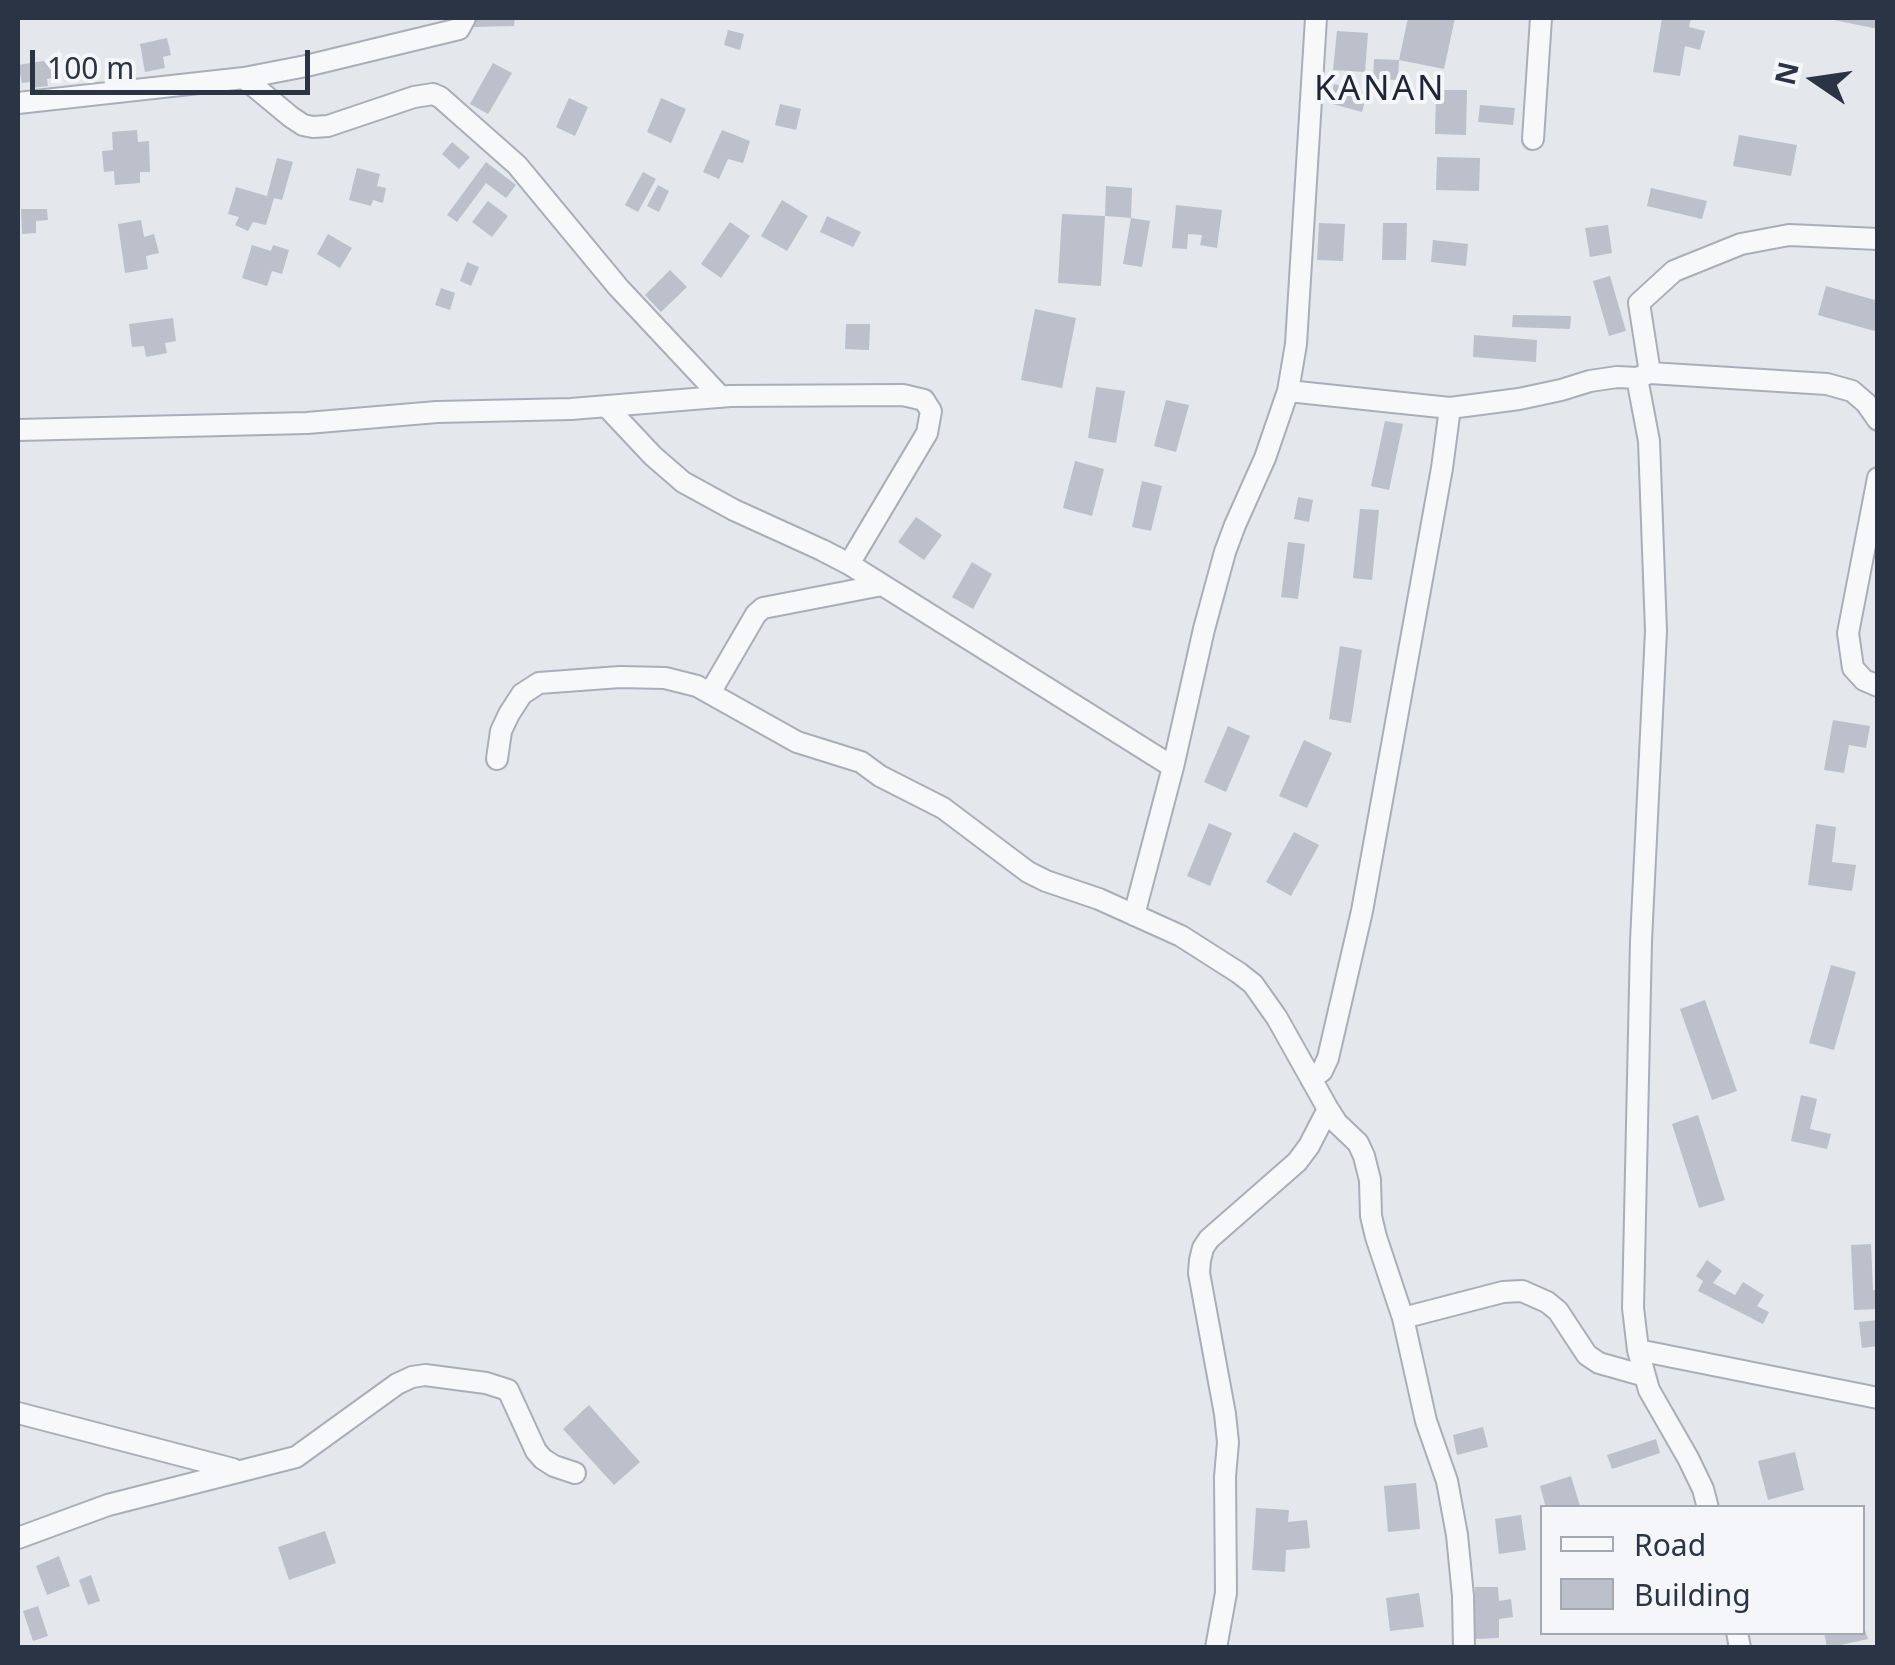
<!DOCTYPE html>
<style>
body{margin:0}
#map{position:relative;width:1895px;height:1665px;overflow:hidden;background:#e4e7ec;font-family:"Noto Sans",sans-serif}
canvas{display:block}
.frame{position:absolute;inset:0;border:20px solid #2b3445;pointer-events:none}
.legend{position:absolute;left:1540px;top:1505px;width:325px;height:130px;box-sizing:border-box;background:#f4f6f9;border:2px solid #a4a8b1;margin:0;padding:12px 18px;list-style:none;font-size:30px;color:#2b3445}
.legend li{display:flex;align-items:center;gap:20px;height:50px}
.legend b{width:50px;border:2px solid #a4a8b1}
.north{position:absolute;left:1765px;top:30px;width:100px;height:100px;-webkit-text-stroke:8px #f4f6f9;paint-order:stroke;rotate:283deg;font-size:28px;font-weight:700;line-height:40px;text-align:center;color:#2b3445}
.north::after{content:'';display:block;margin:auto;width:35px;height:45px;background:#2b3445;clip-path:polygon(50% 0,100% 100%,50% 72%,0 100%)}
.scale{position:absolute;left:30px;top:50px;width:280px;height:45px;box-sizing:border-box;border:5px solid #2b3445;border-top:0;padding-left:12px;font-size:30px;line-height:35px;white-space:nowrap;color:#2b3445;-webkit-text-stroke:8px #f4f6f9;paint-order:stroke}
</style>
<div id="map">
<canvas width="1895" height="1665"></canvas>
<div class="frame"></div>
<ul class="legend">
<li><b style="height:12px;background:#f7f8fa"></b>Road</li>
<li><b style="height:28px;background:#bbc0ca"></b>Building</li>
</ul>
<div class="north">N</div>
<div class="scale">100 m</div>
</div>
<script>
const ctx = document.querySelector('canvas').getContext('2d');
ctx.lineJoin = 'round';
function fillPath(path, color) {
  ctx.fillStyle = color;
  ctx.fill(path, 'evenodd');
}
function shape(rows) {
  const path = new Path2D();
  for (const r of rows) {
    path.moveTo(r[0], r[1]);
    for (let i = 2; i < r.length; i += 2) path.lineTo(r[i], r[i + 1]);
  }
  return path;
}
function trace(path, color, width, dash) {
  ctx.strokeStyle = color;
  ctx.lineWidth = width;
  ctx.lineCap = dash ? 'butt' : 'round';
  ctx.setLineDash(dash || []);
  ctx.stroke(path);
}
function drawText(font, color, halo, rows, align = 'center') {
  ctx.font = font + ' "Noto Sans",sans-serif';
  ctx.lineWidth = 8;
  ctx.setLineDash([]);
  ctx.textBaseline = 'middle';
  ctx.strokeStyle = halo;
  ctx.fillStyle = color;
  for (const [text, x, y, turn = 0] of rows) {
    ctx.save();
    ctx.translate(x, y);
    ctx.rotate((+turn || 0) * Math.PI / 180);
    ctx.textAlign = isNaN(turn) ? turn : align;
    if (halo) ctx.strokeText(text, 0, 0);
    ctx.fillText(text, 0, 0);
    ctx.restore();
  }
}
fillPath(shape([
 [473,18,515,18,514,26,473,27],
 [1408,18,1455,18,1444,69,1399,60,1398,80,1373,79,1374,59,1399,60],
 [1662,18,1691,18,1689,27,1705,31,1700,50,1685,46,1680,76,1653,72],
 [1829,18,1878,18,1878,29,1829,19],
 [728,30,744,34,740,50,724,45],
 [1337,31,1368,33,1365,72,1333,70],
 [167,38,171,55,163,57,165,68,145,72,140,44],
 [55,59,58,77,47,79,48,86,31,88,30,82,22,83,18,65],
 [493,63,512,73,488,114,470,104],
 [1334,84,1367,93,1362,112,1329,103],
 [1436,90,1467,90,1466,135,1435,134],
 [569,98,588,107,575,136,556,127],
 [661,98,686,109,671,143,647,132],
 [780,104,801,109,796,130,775,125],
 [1480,105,1515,108,1513,125,1478,122],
 [137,130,138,142,149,141,150,172,140,172,140,183,115,185,114,171,104,172,102,151,113,150,112,132],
 [722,130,750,141,743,163,728,159,719,179,703,172],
 [1739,135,1797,145,1791,176,1733,166],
 [452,142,470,157,459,169,442,154],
 [1437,157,1480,158,1479,191,1436,190],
 [277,158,293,162,282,200,274,198,266,225,253,222,248,231,235,225,239,217,228,214,236,187,267,196],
 [486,162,516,185,506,198,486,183,457,222,447,215],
 [357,168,380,174,377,186,386,188,383,203,373,200,371,206,349,200],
 [643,172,656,179,638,212,625,205],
 [658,185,669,191,659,212,647,206],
 [1106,186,1132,188,1131,218,1105,216],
 [1651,188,1707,201,1702,219,1647,206],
 [782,200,808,216,787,251,761,236],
 [488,201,508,216,492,237,472,222],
 [1176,205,1222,210,1217,248,1200,245,1202,235,1188,234,1187,249,1172,248],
 [21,209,47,209,48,220,36,221,36,233,22,234],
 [1062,214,1105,216,1101,286,1058,283],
 [827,216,861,232,853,247,820,232],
 [1131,218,1150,221,1142,267,1123,264],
 [141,220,144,237,154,234,159,253,146,256,148,269,125,273,118,224],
 [730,222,750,236,721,278,701,264],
 [1319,223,1345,224,1343,261,1317,260],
 [1383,223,1407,223,1406,260,1382,260],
 [1608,225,1612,253,1590,257,1585,228],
 [328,234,352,248,340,268,317,254],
 [1433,240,1468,244,1466,266,1431,262],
 [252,245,271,251,273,245,289,250,282,274,272,271,267,286,242,278],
 [467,262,479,267,471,286,460,281],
 [670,270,687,287,661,312,645,295],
 [1610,276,1626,331,1609,336,1593,281],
 [1826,286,1878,301,1878,332,1818,315],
 [441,288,455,293,450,310,435,305],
 [1035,309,1076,318,1062,388,1021,380],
 [1513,315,1571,316,1570,329,1512,327],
 [173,318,176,341,165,343,167,353,146,357,144,346,132,347,129,324],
 [846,324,870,324,869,350,845,349],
 [1474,335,1537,340,1536,362,1473,357],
 [1096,387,1125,391,1116,443,1088,438],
 [1166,400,1189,405,1176,452,1154,446],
 [1385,421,1403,424,1389,490,1371,486],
 [1075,461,1104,469,1092,516,1063,508],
 [1142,481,1162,486,1151,531,1132,527],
 [1298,497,1313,500,1309,522,1294,519],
 [1360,509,1379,510,1372,580,1353,578],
 [916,517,942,535,924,560,898,542],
 [1288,542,1305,544,1298,599,1281,597],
 [972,562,992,574,973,609,952,597],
 [1340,646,1362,650,1351,723,1329,719],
 [1833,720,1870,726,1866,748,1849,745,1844,773,1824,770],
 [1228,726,1250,736,1226,792,1204,782],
 [1304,740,1332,753,1307,808,1279,796],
 [1209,823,1232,833,1210,886,1187,876],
 [1816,824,1836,827,1832,862,1856,865,1852,891,1808,885],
 [1294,832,1319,845,1291,896,1266,882],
 [1831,965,1856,972,1834,1050,1809,1043],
 [1705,1000,1737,1091,1712,1100,1680,1009],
 [1801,1095,1817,1099,1810,1129,1831,1134,1827,1149,1791,1141],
 [1698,1115,1725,1200,1699,1208,1672,1124],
 [1871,1244,1873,1290,1878,1290,1878,1309,1854,1310,1851,1245],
 [1707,1260,1722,1271,1713,1283,1735,1295,1743,1282,1764,1295,1757,1306,1769,1312,1763,1324,1698,1291,1703,1281,1696,1276],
 [1878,1320,1878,1346,1862,1348,1859,1322],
 [589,1405,640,1462,614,1485,563,1429],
 [1483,1427,1488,1447,1457,1455,1453,1435],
 [1656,1439,1660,1453,1612,1469,1607,1455],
 [1795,1452,1804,1490,1768,1500,1758,1461],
 [1571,1476,1580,1506,1546,1508,1540,1486],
 [1416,1483,1420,1529,1388,1532,1384,1486],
 [1256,1508,1289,1510,1288,1522,1307,1520,1310,1548,1286,1550,1285,1572,1252,1570],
 [1521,1515,1526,1550,1499,1554,1495,1519],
 [325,1531,336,1563,289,1580,278,1547],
 [59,1556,70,1586,47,1595,36,1566],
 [91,1575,100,1601,88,1605,79,1580],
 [1475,1587,1498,1587,1499,1601,1511,1599,1513,1617,1499,1619,1499,1638,1475,1639],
 [1419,1593,1424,1627,1390,1631,1386,1598],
 [38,1606,48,1636,33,1641,23,1611],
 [1862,1621,1868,1639,1827,1648,1824,1632,1862,1632]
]), '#bbc0ca');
const minor = shape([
 [244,78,291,117,303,125,313,127,328,126,414,97,433,94,440,97,517,165,618,287,721,397],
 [18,103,244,78,306,66,459,29,465,18],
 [1533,139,1541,18],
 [1650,373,1827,384,1852,391,1866,403,1878,420],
 [1288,391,1450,408,1519,399,1561,390,1590,381,1617,377,1637,378],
 [606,406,653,456,683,482,734,510,822,550,849,564,1173,767],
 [18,430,307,423,437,412,571,409,730,396,903,395,924,400,931,411,927,433,849,564],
 [1878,478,1848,633,1853,668,1864,680,1878,686],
 [710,693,756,614,763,608,882,585],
 [497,759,501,731,509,714,522,694,539,683,620,677,665,678,697,686,797,742,861,762,880,776,943,808,1028,872,1046,881,1099,899,1181,936,1239,973,1253,984,1277,1018,1328,1109,1337,1123,1358,1143,1364,1156,1370,1180,1371,1216,1376,1237,1403,1318,1426,1421,1447,1481,1457,1535,1463,1596,1464,1648],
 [1134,915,1173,767,1204,629,1225,552,1235,525,1265,458,1288,391,1296,344,1316,18],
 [1311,1079,1322,1071,1328,1058,1362,911,1442,468,1450,408],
 [1403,1318,1503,1292,1522,1291,1547,1302,1558,1311,1587,1355,1599,1363,1645,1376],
 [1638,1350,1878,1398],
 [18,1413,233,1469],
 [1708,1508,1703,1489,1688,1458,1649,1390,1638,1350,1633,1308,1641,941,1656,631,1649,441,1637,378,1650,373,1639,303,1674,271,1741,244,1789,235,1878,239],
 [18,1538,108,1505,296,1457,397,1384,412,1377,425,1375,486,1383,508,1390,536,1451,543,1459,554,1466,575,1473],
 [1737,1632,1740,1648],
 [1216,1648,1226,1593,1225,1477,1228,1442,1225,1414,1199,1273,1200,1260,1203,1248,1209,1239,1297,1162,1309,1146,1328,1109]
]);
trace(minor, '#a9aeb7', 24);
trace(minor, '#f7f8fa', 20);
ctx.letterSpacing = '2.5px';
drawText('35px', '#1d2536', '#f4f6f9', [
 ["KANAN",1380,90]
]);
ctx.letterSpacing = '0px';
</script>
